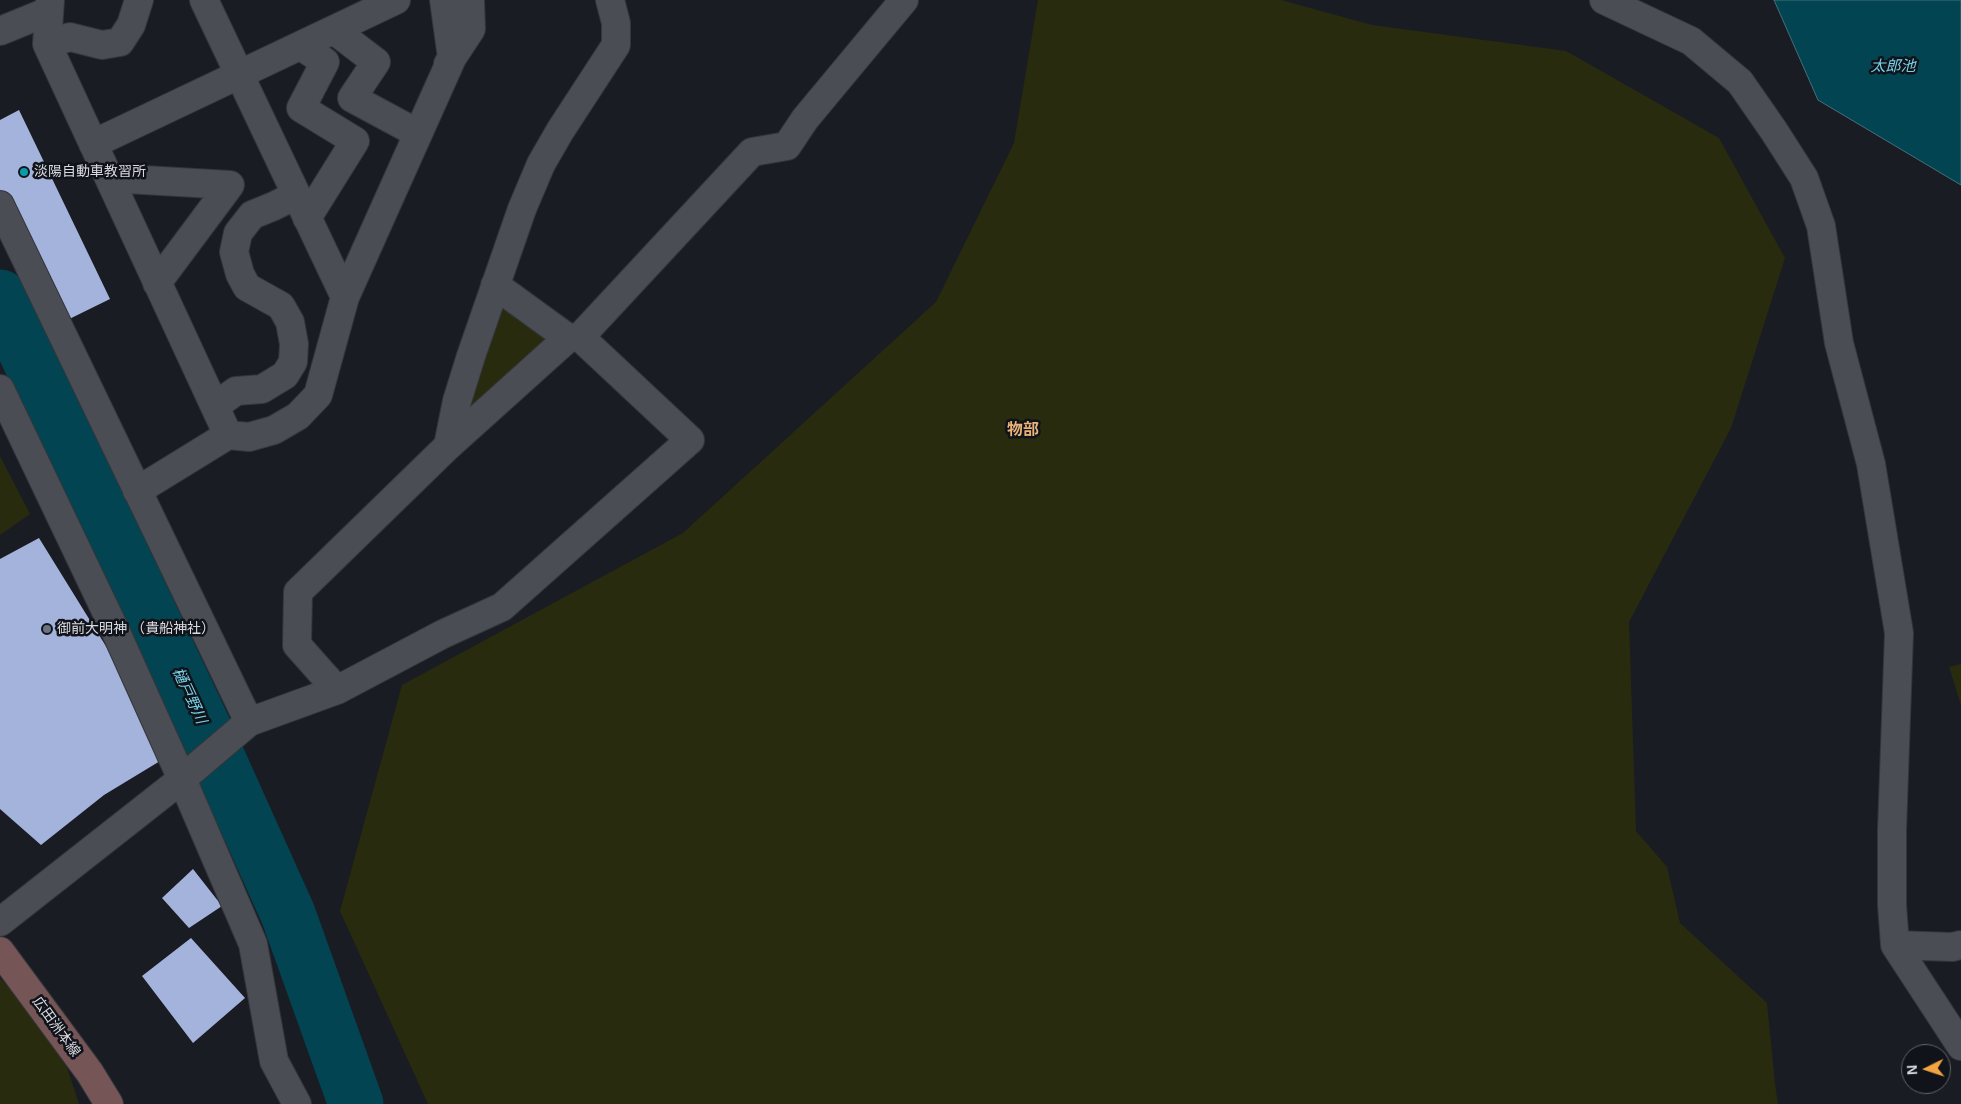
<!DOCTYPE html>
<meta charset="utf-8">
<style>
body{margin:0}
#map{position:relative;width:1961px;height:1104px;overflow:hidden;background:#1a1c23;font-family:Arial,sans-serif}
canvas{display:block}
.north{position:absolute;left:1901px;top:1044px;width:50px;height:50px;box-sizing:border-box;background:#11131a;border:1px solid #616369;border-radius:50%;rotate:266deg;font-size:14px;font-weight:700;line-height:20px;text-align:center;color:#dadbe0}
.north::after{content:'';display:block;margin:auto;width:18px;height:22px;background:#f3a442;clip-path:polygon(50% 0,100% 100%,50% 72%,0 100%)}
</style>
<div id="map">
<canvas width="1961" height="1104"></canvas>
<div class="north">N</div>
</div>
<script>
const ctx = document.querySelector('canvas').getContext('2d');
ctx.lineJoin = 'round';
function fillPath(path, color) {
  ctx.fillStyle = color;
  ctx.fill(path, 'evenodd');
}
function shape(rows) {
  const path = new Path2D();
  for (const r of rows) {
    path.moveTo(r[0], r[1]);
    for (let i = 2; i < r.length; i += 2) path.lineTo(r[i], r[i + 1]);
  }
  return path;
}
function trace(path, color, width, dash) {
  ctx.strokeStyle = color;
  ctx.lineWidth = width;
  ctx.lineCap = dash ? 'butt' : 'round';
  ctx.setLineDash(dash || []);
  ctx.stroke(path);
}
function drawText(font, color, halo, rows, align = 'center') {
  ctx.font = font + ' Arial,"Noto Sans JP",sans-serif';
  ctx.lineWidth = 5;
  ctx.setLineDash([]);
  ctx.textBaseline = 'middle';
  ctx.strokeStyle = halo;
  ctx.fillStyle = color;
  for (const [text, x, y, turn = 0] of rows) {
    ctx.save();
    ctx.translate(x, y);
    ctx.rotate((+turn || 0) * Math.PI / 180);
    ctx.textAlign = isNaN(turn) ? turn : align;
    if (halo) ctx.strokeText(text, 0, 0);
    ctx.fillText(text, 0, 0);
    ctx.restore();
  }
}
fillPath(shape([
 [1038,0,1281,0,1372,25,1566,51,1719,138,1785,258,1731,428,1629,622,1636,831,1667,867,1680,923,1767,1003,1775,1084,1778,1104,428,1104,340,911,402,685,683,533,936,302,1014,143],
 [505,304,549,339,464,417],
 [0,456,30,514,0,535],
 [1961,664,1961,705,1949,667],
 [0,978,58,1040,79,1104,0,1104]
]), '#292b0f');
const water = shape([
 [1774,0,1961,0,1961,185,1818,100,1774,0]
]);
fillPath(water, '#024451');
trace(water, '#43717c', 1);
trace(shape([
 [0,297,211,743,288,914,356,1104]
]), '#024451', 55);
fillPath(shape([
 [19,110,110,299,51,328,0,223,0,120],
 [39,538,138,698,165,758,104,795,41,845,0,809,0,559],
 [193,869,222,906,189,928,162,898],
 [191,938,245,998,193,1043,142,976]
]), '#a3b3dc');
const street = shape([
 [50,0,47,44,228,435],
 [204,0,345,297],
 [1604,0,1691,41,1740,82,1774,131,1804,178,1821,226,1839,343,1871,464,1899,633,1892,830,1892,905,1895,945,1961,1046],
 [334,30,376,62,352,98,417,133],
 [0,31,49,11],
 [47,44,70,37,102,45,120,42,131,25,139,0],
 [301,46,325,62,301,108,355,141,307,218],
 [448,64,471,29,470,0],
 [93,144,396,0],
 [109,178,230,185,157,283],
 [0,205,249,722],
 [495,285,568,338],
 [0,389,115,630,182,779,253,944,274,1061,297,1104],
 [215,406,236,391,262,389,285,375,293,362,294,344,290,322,281,306,247,287,240,274,234,252,238,233,252,215,274,206,296,195],
 [448,446,568,338,580,337,752,152,787,146,805,119,904,0],
 [137,491,228,435,249,437,274,430,298,416,318,395,345,297,452,58,444,0],
 [337,690,297,645,298,592,448,446,457,401,471,356,522,209,541,164,560,131,616,45,616,23,610,0],
 [0,922,182,779,249,722,337,690,443,634,502,607,690,440,580,337],
 [1895,945,1952,947,1961,945]
]);
const secondary = shape([
 [0,951,90,1073,109,1104]
]);
trace(street, '#34363b', 30);
trace(secondary, '#34363b', 30);
trace(street, '#4a4d54', 28);
trace(secondary, '#755556', 28);
for (const [x, y, r, color] of [
 [24,172,5,"#0f9aa8"],
 [47,629,5,"#6b7280"]
]) {
  const dot = new Path2D();
  dot.arc(x, y, r, 0, 2 * Math.PI);
  ctx.fillStyle = color;
  ctx.fill(dot);
  trace(dot, '#11131a', 2);
}
drawText('14px', '#dadbe0', '#11131a', [
 ["淡陽自動車教習所",34,172],
 ["御前大明神 （貴船神社）",57,629]
], 'left');
drawText('14px', '#dadbe0', '#11131a', [
 ["広田洲本線",56,1027,54]
]);
drawText('italic 15px', '#78d3ea', '#11131a', [
 ["太郎池",1893,67],
 ["樋戸野川",189,696,65]
]);
drawText('bold 16px', '#eab377', '#11131a', [
 ["物部",1023,431]
]);
</script>
